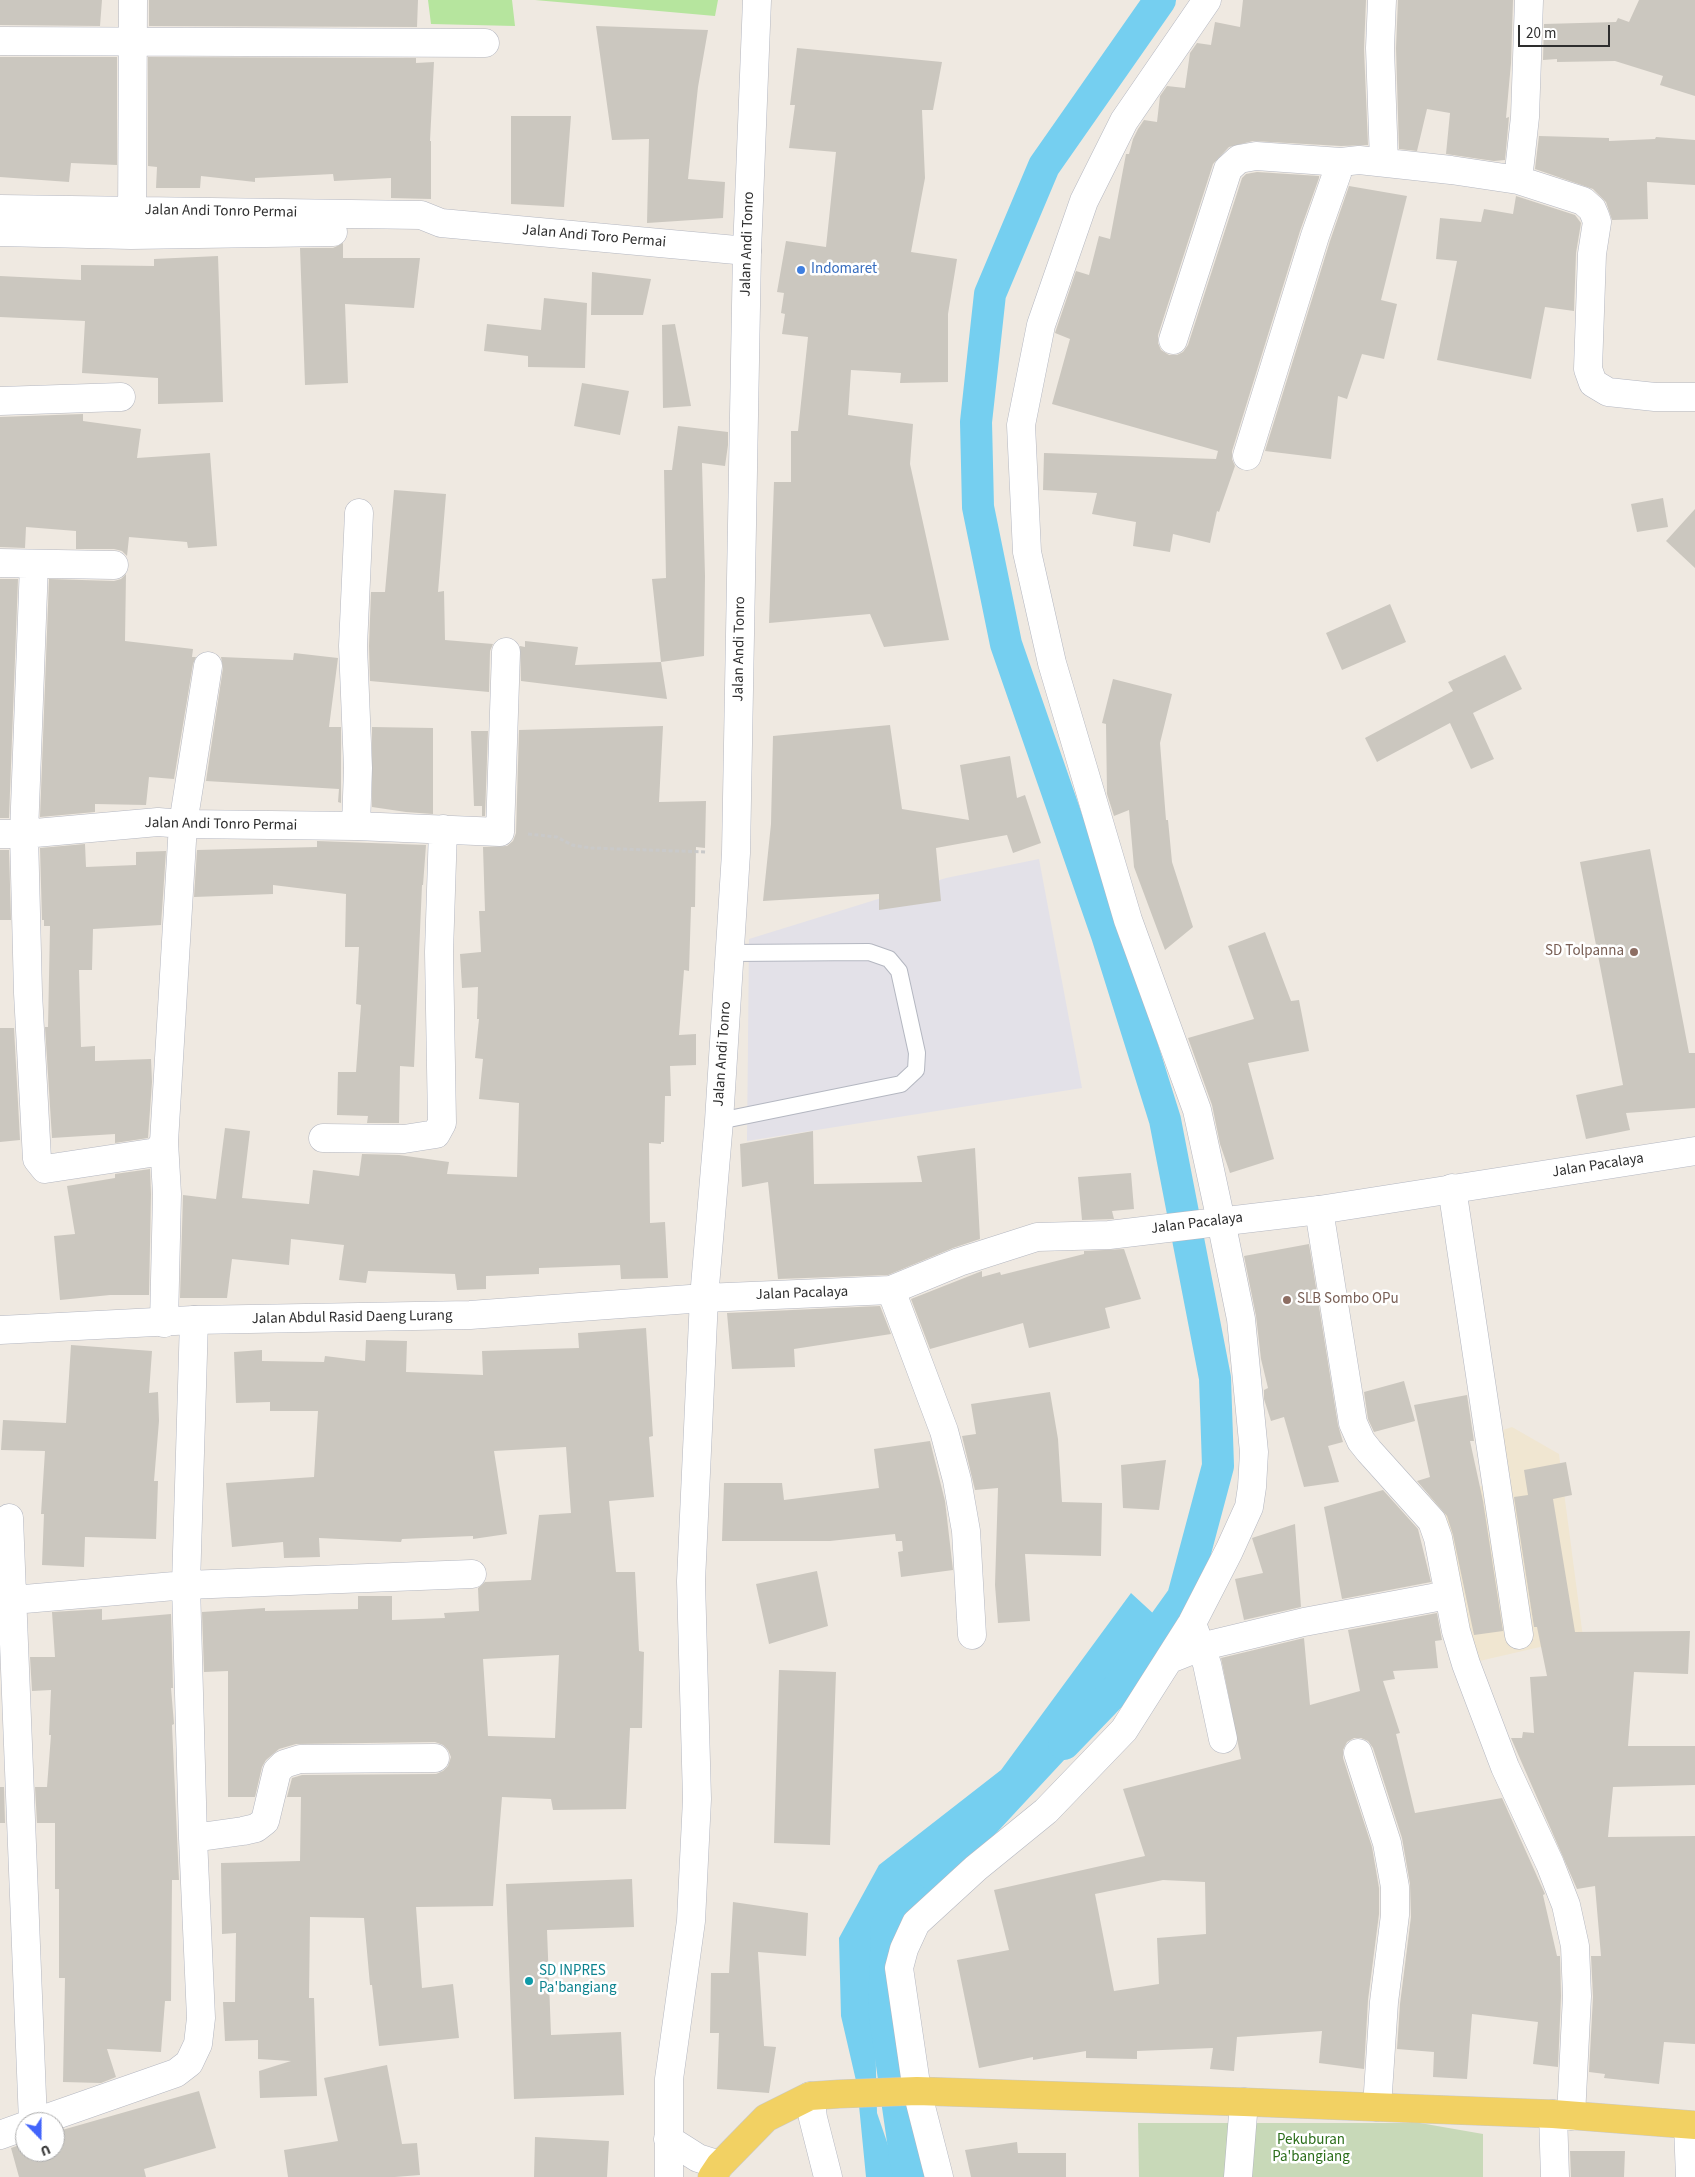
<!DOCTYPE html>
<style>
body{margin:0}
#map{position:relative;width:1695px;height:2177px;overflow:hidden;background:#efe9e1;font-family:"Source Sans 3",sans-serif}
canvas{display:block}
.north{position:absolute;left:15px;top:2112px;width:50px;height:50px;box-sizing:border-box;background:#fff;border:1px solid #ababab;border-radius:50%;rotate:158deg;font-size:14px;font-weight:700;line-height:20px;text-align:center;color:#2e2e2e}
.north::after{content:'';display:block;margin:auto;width:18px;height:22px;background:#4264fb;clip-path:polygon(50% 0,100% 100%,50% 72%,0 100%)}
.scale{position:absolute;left:1518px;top:25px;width:92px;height:22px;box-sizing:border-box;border:2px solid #2e2e2e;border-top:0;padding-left:6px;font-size:15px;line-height:18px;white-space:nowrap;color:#2e2e2e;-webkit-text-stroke:4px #fff;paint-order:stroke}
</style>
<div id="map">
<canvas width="1695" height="2177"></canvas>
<div class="north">U</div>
<div class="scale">20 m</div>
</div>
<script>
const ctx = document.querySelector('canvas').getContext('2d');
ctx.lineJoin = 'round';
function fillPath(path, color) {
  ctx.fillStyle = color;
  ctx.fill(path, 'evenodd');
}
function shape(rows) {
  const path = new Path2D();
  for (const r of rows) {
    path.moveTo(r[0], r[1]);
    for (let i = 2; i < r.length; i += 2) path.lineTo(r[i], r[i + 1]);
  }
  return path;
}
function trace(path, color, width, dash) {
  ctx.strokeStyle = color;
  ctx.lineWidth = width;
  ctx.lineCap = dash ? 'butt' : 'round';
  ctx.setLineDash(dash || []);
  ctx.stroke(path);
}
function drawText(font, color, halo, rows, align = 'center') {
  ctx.font = font + ' "Source Sans 3",sans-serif';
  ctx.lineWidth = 5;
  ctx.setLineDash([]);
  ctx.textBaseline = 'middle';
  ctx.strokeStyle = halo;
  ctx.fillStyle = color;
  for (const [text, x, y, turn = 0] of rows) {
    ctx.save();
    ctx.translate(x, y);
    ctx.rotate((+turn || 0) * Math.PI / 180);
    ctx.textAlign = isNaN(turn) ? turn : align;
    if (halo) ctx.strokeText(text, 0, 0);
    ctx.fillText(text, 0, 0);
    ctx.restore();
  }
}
fillPath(shape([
 [1039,859,1082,1088,747,1141,749,939,946,878]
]), '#e3e1e8');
fillPath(shape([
 [1512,1427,1559,1454,1583,1637,1458,1666,1427,1497,1511,1480,1500,1431]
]), '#f0e6d1');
fillPath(shape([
 [428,0,512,0,515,26,431,24],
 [535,0,718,0,715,16]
]), '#b6e59e');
fillPath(shape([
 [1138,2123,1420,2123,1483,2134,1483,2177,1139,2177]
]), '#c8d9b8');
fillPath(shape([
 [1131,1593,1156,1616,1065,1759,973,1858,873,1947,877,2113,899,2177,866,2177,857,2085,841,2016,839,1938,879,1865,1001,1770]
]), '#75cff0');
trace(shape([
 [1064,1744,1117,1689,1183,1597,1218,1466,1215,1378,1165,1120,1107,935,1006,644,978,507,976,422,990,294,1044,166,1160,0],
 [910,2177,906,2162,884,2009,887,1925,913,1899]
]), '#75cff0', 32);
fillPath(shape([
 [0,0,102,0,100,26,0,25],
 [149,0,418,0,417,27,149,26],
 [1243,0,1366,0,1364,49,1368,145,1341,146,1253,141,1229,147,1213,164,1158,335,1158,343,1161,350,1169,355,1177,355,1183,352,1188,345,1242,178,1246,174,1257,172,1319,176,1319,178,1300,231,1232,451,1232,459,1235,466,1219,512,1217,511,1210,543,1173,534,1170,552,1133,546,1136,522,1092,514,1097,493,1043,490,1044,453,1216,459,1218,451,1052,404,1070,339,1055,333,1076,271,1089,275,1099,236,1110,239,1126,154,1129,154,1133,139,1138,129,1144,120,1157,122,1160,96,1167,86,1185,88,1190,53,1197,43,1211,45,1215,22,1240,27],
 [1398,0,1513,0,1511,63,1506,118,1509,117,1505,160,1494,161,1446,154,1450,113,1427,109,1417,151,1399,149,1396,48],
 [1639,0,1695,0,1695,96,1660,85,1663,76,1615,61,1557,62,1557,59,1543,60,1544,24,1616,22,1618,18,1629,22],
 [596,26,708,30,698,87,688,179,725,182,723,218,647,223,649,139,612,140],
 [797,48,942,62,933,110,922,110,925,178,911,252,957,259,948,314,948,382,900,383,901,373,851,370,848,415,913,424,910,464,949,640,884,647,870,614,769,623,774,482,791,482,791,431,798,431,808,337,782,334,785,314,781,313,784,293,777,292,786,241,826,247,836,152,789,148,795,105,790,105],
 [0,57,117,57,117,165,71,163,69,182,0,177],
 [148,57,416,58,416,63,434,62,430,141,431,141,431,199,391,198,391,178,334,181,333,174,255,178,255,182,201,176,200,188,156,188,157,167,148,166],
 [511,116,571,116,564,207,511,204],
 [1539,136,1609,138,1609,141,1655,139,1656,137,1695,140,1695,185,1647,182,1648,219,1612,220,1606,202,1593,189,1535,169],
 [1349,186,1407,196,1381,300,1397,304,1384,359,1362,354,1347,399,1338,396,1331,459,1265,451,1330,241],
 [1516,196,1575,215,1581,223,1576,253,1574,311,1545,307,1531,379,1437,360,1457,261,1436,259,1440,218,1481,222,1484,209,1513,214],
 [343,243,343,258,420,258,414,308,345,304,348,383,305,385,300,248,333,248],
 [218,256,223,402,158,404,158,378,82,373,85,321,0,317,0,276,81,280,81,265,154,266,154,259],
 [592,272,651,279,643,315,591,315],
 [544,298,587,303,585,368,528,367,528,356,484,351,487,324,541,330],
 [675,324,691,406,663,408,662,325],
 [582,383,629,391,620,435,574,426],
 [83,414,83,421,141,429,137,458,210,453,217,546,188,548,187,542,129,537,127,556,122,551,114,549,76,549,76,531,26,527,25,548,0,547,0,417],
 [678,426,728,432,728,445,725,466,702,463,705,576,704,656,661,662,652,579,666,578,664,470,672,470],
 [394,490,446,494,438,592,444,591,445,640,493,644,490,651,489,692,370,681,369,646,371,592,385,592],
 [1663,498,1668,527,1637,532,1631,504],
 [1695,509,1695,568,1666,541],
 [126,574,125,641,193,649,192,657,196,657,193,664,174,779,149,777,146,805,95,804,95,812,40,817,49,579,114,581,121,579],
 [0,579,18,579,9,818,0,818],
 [1390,604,1406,642,1342,670,1326,633],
 [525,641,578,647,575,665,661,662,667,699,521,681,520,646,525,647],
 [294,653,338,658,329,727,341,727,341,803,338,802,339,789,206,781,223,668,221,657,293,660],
 [1505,655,1522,689,1473,713,1494,759,1471,769,1450,723,1377,762,1365,738,1453,691,1448,682],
 [1113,679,1172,694,1160,743,1166,820,1168,820,1172,862,1193,927,1165,950,1134,867,1129,810,1114,816,1107,794,1106,724,1102,723],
 [890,725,902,809,969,820,960,765,1010,756,1017,798,1025,795,1041,843,1013,853,1007,835,936,848,941,901,879,910,879,894,763,901,771,824,773,736],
 [663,726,659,802,706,801,705,848,696,847,695,907,691,907,689,971,684,970,679,1035,696,1034,696,1065,670,1066,671,1096,665,1096,664,1142,661,1142,661,1144,649,1143,650,1223,665,1222,668,1278,621,1279,620,1265,539,1268,539,1274,486,1276,486,1289,457,1290,455,1274,368,1271,366,1283,339,1280,344,1245,291,1239,289,1265,232,1259,227,1298,180,1298,183,1195,216,1199,225,1128,250,1131,242,1198,309,1204,313,1170,359,1176,362,1154,399,1155,449,1162,447,1174,517,1177,519,1103,479,1099,483,1059,475,1058,479,1019,477,1019,478,987,462,988,460,954,481,952,479,911,485,911,483,847,507,846,513,841,516,833,519,730],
 [372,727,433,728,433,814,406,812,372,807],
 [471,731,488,731,485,816,482,816,482,806,474,806],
 [317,841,426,845,423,885,422,885,414,1067,400,1066,399,1123,367,1123,368,1116,337,1115,338,1072,356,1072,361,1005,356,1004,359,947,345,947,346,894,273,885,273,894,194,897,197,850,317,847],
 [85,844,86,867,136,865,136,852,166,851,161,925,93,929,92,970,79,970,81,1047,95,1046,95,1061,151,1059,152,1082,148,1138,115,1143,115,1134,52,1138,45,1027,48,1027,50,926,44,926,44,920,42,920,40,848],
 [1650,849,1689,1053,1695,1053,1695,1108,1626,1113,1630,1130,1586,1139,1576,1095,1623,1085,1580,862],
 [0,850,9,850,11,920,0,920],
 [1265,932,1291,1001,1299,1000,1309,1051,1248,1063,1274,1159,1230,1173,1220,1144,1212,1105,1188,1038,1254,1019,1228,946],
 [0,1028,14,1028,20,1140,0,1142],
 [813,1131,814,1184,922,1182,917,1156,975,1148,980,1239,953,1248,888,1275,778,1279,768,1182,742,1187,740,1144],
 [150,1169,151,1194,149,1295,110,1295,60,1300,54,1236,75,1234,67,1186,115,1178,115,1174],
 [1131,1173,1134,1209,1112,1211,1114,1219,1082,1220,1078,1177],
 [1309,1244,1338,1425,1343,1442,1328,1446,1339,1482,1304,1487,1284,1417,1271,1421,1264,1399,1264,1390,1268,1388,1261,1359,1256,1316,1244,1256],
 [1124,1249,1141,1299,1105,1308,1110,1328,1029,1348,1023,1323,930,1349,911,1299,982,1271,982,1277,1000,1272,1001,1275,1084,1254,1084,1251],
 [880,1306,891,1334,794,1349,795,1367,732,1369,727,1313],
 [646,1328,653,1436,649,1437,654,1497,609,1501,616,1572,635,1572,639,1651,644,1652,642,1728,630,1728,626,1809,553,1810,551,1799,502,1797,493,1906,416,1907,422,1988,453,1984,459,2038,379,2046,372,1985,370,1985,364,1918,310,1917,309,1998,314,1998,317,2096,260,2098,259,2071,291,2061,258,2059,258,2040,225,2041,223,2002,235,2002,236,1933,222,1934,221,1863,300,1861,301,1797,287,1797,292,1778,302,1775,436,1774,443,1771,448,1766,451,1757,448,1750,443,1745,435,1742,296,1744,279,1749,266,1760,262,1767,255,1797,228,1797,228,1671,204,1672,202,1612,265,1608,265,1611,358,1609,358,1596,392,1596,392,1620,445,1618,444,1613,479,1611,478,1588,485,1582,531,1580,539,1515,571,1513,566,1447,494,1451,507,1534,473,1539,473,1536,402,1539,401,1542,319,1538,320,1557,284,1558,283,1542,232,1547,226,1483,314,1477,318,1411,270,1411,270,1402,236,1403,234,1352,262,1350,262,1361,324,1362,325,1356,365,1361,366,1340,407,1341,406,1372,483,1375,482,1351,579,1348,578,1333],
 [559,1655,555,1738,488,1736,483,1659],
 [71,1345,152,1351,149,1393,158,1392,159,1421,154,1481,158,1481,156,1539,85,1537,84,1567,42,1565,44,1514,41,1514,45,1451,1,1450,3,1420,66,1423],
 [1404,1381,1415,1421,1374,1432,1368,1419,1364,1392],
 [1050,1392,1058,1439,1062,1502,1102,1503,1101,1556,1025,1554,1030,1621,998,1623,995,1585,998,1488,975,1490,962,1436,976,1434,971,1404],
 [1467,1395,1474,1441,1470,1441,1483,1501,1503,1631,1474,1635,1453,1535,1447,1516,1417,1481,1430,1477,1414,1405],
 [930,1441,945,1501,953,1570,901,1577,898,1552,903,1551,902,1541,896,1541,895,1534,830,1541,722,1541,724,1483,782,1483,784,1500,879,1488,874,1449],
 [1166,1460,1159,1510,1123,1508,1121,1465],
 [1566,1462,1572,1495,1553,1499,1575,1632,1690,1631,1688,1674,1634,1672,1628,1746,1695,1746,1695,1785,1613,1787,1608,1837,1695,1836,1695,2044,1664,2042,1659,2084,1604,2078,1605,2074,1589,2072,1593,1997,1591,1956,1601,1956,1595,1886,1577,1889,1511,1738,1522,1738,1523,1732,1534,1733,1530,1677,1547,1676,1537,1627,1534,1627,1514,1497,1528,1495,1524,1470],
 [1383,1490,1418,1529,1431,1582,1342,1599,1324,1507],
 [1295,1524,1301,1607,1244,1620,1235,1579,1263,1573,1252,1538],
 [817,1571,828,1626,769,1644,756,1584],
 [102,1609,102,1620,171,1614,173,1688,171,1688,174,1724,172,1725,179,1880,172,1880,171,2001,165,2001,161,2052,107,2049,116,2077,101,2083,63,2082,65,1978,59,1978,59,1889,55,1889,55,1823,37,1823,35,1787,47,1787,51,1735,49,1735,51,1690,32,1691,30,1657,55,1657,52,1612],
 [1437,1613,1442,1640,1435,1641,1438,1668,1393,1671,1395,1679,1383,1681,1400,1733,1396,1734,1415,1813,1502,1798,1545,1894,1543,1895,1557,1956,1560,1956,1561,1996,1558,2067,1533,2064,1538,2022,1472,2014,1467,2079,1433,2077,1434,2052,1397,2049,1400,2004,1411,1917,1410,1884,1402,1838,1373,1748,1368,1741,1361,1738,1354,1738,1347,1742,1343,1750,1343,1758,1372,1847,1379,1888,1379,1914,1368,2000,1364,2069,1319,2063,1322,2031,1237,2037,1234,2071,1210,2069,1213,2048,1137,2051,1137,2059,1086,2058,1086,2051,1033,2060,1033,2057,979,2068,957,1960,1009,1950,994,1890,1145,1856,1123,1789,1241,1759,1221,1658,1304,1638,1310,1705,1360,1691,1348,1630],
 [1163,1880,1205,1882,1206,1934,1157,1938,1159,1984,1114,1991,1095,1894],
 [779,1670,836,1672,830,1845,774,1843],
 [0,1787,4,1787,5,1823,0,1823],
 [632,1879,634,1927,547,1930,551,2035,621,2032,624,2095,514,2099,506,1884],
 [733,1902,808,1913,806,1956,758,1952,764,2046,776,2047,769,2093,717,2089,719,2033,710,2033,711,1973,729,1973],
 [387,2065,402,2144,417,2143,420,2175,395,2177,288,2177,284,2150,338,2141,324,2078],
 [199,2091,216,2148,144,2169,146,2177,19,2177,11,2148,25,2143,25,2152,55,2152,55,2132],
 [535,2137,609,2141,607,2177,534,2177],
 [1017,2142,1018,2153,1066,2153,1066,2177,971,2177,965,2150],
 [1570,2151,1625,2151,1624,2177,1571,2177]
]), '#cbc7bf');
const service = shape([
 [719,1121,901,1084,916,1070,917,1053,899,971,889,959,869,952,730,953]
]);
const minor = shape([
 [1382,0,1380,48,1384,162],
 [1529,0,1525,117,1518,180,1583,201,1592,209,1595,216,1597,222,1592,254,1588,369,1593,383,1608,392,1655,397,1695,397],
 [0,41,485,43],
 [0,209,421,215,441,223,747,251],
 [132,228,133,0],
 [0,232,131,235,333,232],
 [1173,340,1228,169,1239,159,1256,156,1341,162,1359,160,1451,170,1518,180],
 [0,401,121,397],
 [1247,456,1315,236,1341,162],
 [0,563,114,565],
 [34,564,24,834,28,993,37,1159,45,1169,157,1152,164,1142],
 [356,826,358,768,353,646,359,513],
 [0,834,24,834,158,822,183,824,356,826,500,832,506,652],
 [323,1138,404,1139,436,1134,442,1123,439,952,443,829],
 [1452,1188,1519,1635],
 [1319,1210,1353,1423,1361,1441,1369,1451,1432,1521,1438,1538,1456,1631,1466,1664,1505,1767,1550,1864,1566,1905,1575,1946,1577,1996,1571,2116],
 [891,1290,944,1431,957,1480,966,1531,972,1635],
 [164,1323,167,1194,164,1142,183,824,208,666],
 [9,1518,33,2122],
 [0,1605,13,1600,186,1585,194,1320],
 [1194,1629,1207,1664,1223,1739],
 [1170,1659,1200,1647,1304,1622,1448,1595],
 [1358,1753,1387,1843,1395,1887,1395,1915,1384,2002,1377,2107],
 [193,1838,243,1831,256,1828,265,1821,277,1771,284,1764,300,1759,435,1758],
 [917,2091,899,1968,904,1949,916,1923,976,1868,1046,1811,1124,1730,1192,1623,1229,1551,1249,1507,1252,1487,1254,1452,1241,1319,1221,1221,1197,1110,1128,920,1052,663,1027,552,1021,425,1041,325,1084,201,1124,121,1207,0],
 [1553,2114,1555,2177],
 [36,2122,176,2073,189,2063,198,2044,201,2018,193,1838,186,1585,472,1574],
 [1688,2125,1690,2177],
 [0,2135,25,2126],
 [1238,2177,1244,2102]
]);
const tertiary = shape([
 [0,1330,194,1320,470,1315,704,1298,891,1290,959,1262,1037,1237,1109,1235,1319,1210,1695,1151],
 [917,2091,939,2177],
 [810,2096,813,2118,828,2177],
 [668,2139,698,2158,720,2165],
 [669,2177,669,2079,691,1921,697,1799,691,1581,704,1298,719,1121,736,853,747,251,757,0]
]);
const primary = shape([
 [712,2177,720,2165,766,2118,810,2096,839,2094,917,2091,1244,2102,1553,2114,1695,2125]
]);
trace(service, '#b4b7c1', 18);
trace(minor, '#b4b7c1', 29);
trace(tertiary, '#b4b7c1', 29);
trace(primary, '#c9c9c9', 29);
trace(shape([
 [528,834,557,837,572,845,591,848,707,852]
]), '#c9c9c9', 3, [4, 2.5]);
trace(service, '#fff', 16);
trace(minor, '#fff', 28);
trace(tertiary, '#fff', 28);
trace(primary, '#f2d163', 28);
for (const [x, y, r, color] of [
 [801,270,5,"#3f7fe0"],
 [1634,952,5,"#8d6e63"],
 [1287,1300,5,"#8d6e63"],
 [529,1981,5,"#0f9aa8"]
]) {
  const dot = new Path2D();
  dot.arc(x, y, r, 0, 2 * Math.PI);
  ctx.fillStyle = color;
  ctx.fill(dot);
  trace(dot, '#fff', 2);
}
drawText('15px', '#2e2e2e', '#fff', [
 ["Jalan Andi Tonro Permai",221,212,1],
 ["Jalan Andi Toro Permai",594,237,5],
 ["Jalan Andi Tonro",748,244,-88],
 ["Jalan Andi Tonro",740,649,-89],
 ["Jalan Andi Tonro Permai",221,825,1],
 ["Jalan Andi Tonro",723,1054,-86],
 ["Jalan Pacalaya",1598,1166,-9],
 ["Jalan Pacalaya",1197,1224,-7],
 ["Jalan Pacalaya",802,1294,-2],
 ["Jalan Abdul Rasid Daeng Lurang",352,1318,-1]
]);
drawText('15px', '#366cbe', '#fff', [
 ["Indomaret",811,270]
], 'left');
drawText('15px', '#785e54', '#fff', [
 ["SD Tolpanna",1624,952],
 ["SLB Sombo OPu",1297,1300,"left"]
], 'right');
drawText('15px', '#0d838f', '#fff', [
 ["SD INPRES",539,1972],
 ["Pa'bangiang",539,1989]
], 'left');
drawText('15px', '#2c6e1b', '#fff', [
 ["Pekuburan",1311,2141],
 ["Pa'bangiang",1311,2158]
]);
</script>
